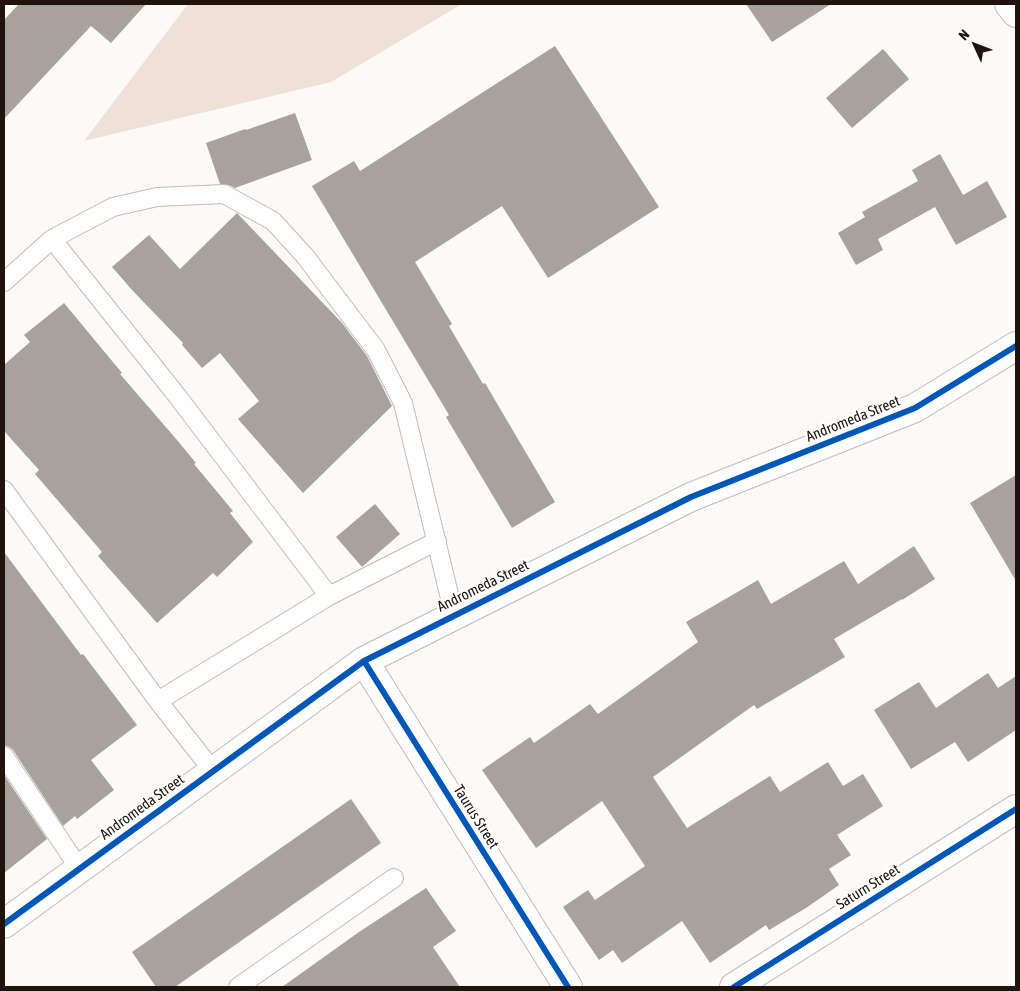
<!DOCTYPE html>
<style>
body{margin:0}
#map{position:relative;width:1020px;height:991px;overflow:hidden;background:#fcf9f6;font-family:"Asap Condensed",sans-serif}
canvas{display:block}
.frame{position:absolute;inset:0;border:5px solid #1f130b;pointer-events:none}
.north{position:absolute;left:950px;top:20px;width:50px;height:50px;-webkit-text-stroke:4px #fff;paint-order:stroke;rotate:313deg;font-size:14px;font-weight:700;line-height:20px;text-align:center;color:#1f130b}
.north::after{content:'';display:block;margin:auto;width:18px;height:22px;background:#1f130b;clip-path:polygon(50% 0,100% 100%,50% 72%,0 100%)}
</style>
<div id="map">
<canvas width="1020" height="991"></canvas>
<div class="frame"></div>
<div class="north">N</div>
</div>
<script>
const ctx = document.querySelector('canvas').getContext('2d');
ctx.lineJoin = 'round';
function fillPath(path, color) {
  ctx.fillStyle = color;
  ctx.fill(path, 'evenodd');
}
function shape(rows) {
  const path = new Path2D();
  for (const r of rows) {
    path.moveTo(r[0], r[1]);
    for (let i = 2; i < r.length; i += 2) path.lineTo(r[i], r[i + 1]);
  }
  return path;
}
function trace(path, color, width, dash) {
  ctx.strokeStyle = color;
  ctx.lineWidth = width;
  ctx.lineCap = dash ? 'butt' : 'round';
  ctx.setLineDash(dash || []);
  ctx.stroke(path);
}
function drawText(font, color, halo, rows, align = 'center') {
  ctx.font = font + ' "Asap Condensed",sans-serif';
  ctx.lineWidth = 5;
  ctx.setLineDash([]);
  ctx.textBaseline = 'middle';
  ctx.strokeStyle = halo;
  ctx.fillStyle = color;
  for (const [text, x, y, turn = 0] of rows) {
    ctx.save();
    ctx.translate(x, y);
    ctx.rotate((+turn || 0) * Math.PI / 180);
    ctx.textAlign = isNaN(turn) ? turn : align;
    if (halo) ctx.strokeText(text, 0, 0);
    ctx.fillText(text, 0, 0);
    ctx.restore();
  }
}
fillPath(shape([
 [188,4,462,4,331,82,84,141]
]), '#efe1d8');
fillPath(shape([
 [19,4,146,4,111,43,91,26,4,119,4,20],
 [746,4,831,4,772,42],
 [555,46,659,207,548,278,502,206,415,262,452,324,449,326,483,384,485,383,555,502,512,528,446,417,449,415,312,186,354,161,360,171],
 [883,49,909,79,852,128,826,98],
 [295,113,312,160,235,188,229,185,220,184,206,143,245,129,246,130],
 [940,154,963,195,987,181,1007,217,956,245,935,207,878,239,883,250,856,265,838,233,865,217,862,212,918,181,912,170],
 [237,213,342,323,367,356,392,406,303,493,238,419,259,401,220,353,202,368,182,345,183,343,133,291,112,267,149,235,180,269],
 [64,303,122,373,120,374,177,440,196,463,194,464,233,511,230,513,253,542,217,577,213,573,157,623,98,556,102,552,35,474,39,470,4,431,4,365,30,342,24,335],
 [1016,475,1016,581,970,503],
 [375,504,400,534,362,567,336,537],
 [914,546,935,579,902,600,902,599,834,639,845,657,757,709,754,705,653,777,687,828,770,776,780,792,828,762,843,786,863,774,883,806,837,835,851,855,829,869,839,885,806,908,769,930,766,925,710,963,682,921,622,963,613,950,599,960,563,907,588,890,595,900,645,866,602,801,536,848,482,770,530,737,534,743,590,704,598,714,698,642,686,622,758,580,771,604,844,561,858,584],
 [4,552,81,655,83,654,137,725,91,760,114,790,77,819,75,816,63,826,13,750,9,747,4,745],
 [988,673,998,688,1016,676,1016,730,968,762,955,742,911,769,874,710,919,682,936,708],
 [4,775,47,839,4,873],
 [351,799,381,843,175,987,156,987,132,952],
 [426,888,456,931,433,947,460,987,282,987,359,932]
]), '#a8a29d');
const service = shape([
 [52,239,178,397,329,596],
 [4,282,52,239,113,207,157,197,224,194,273,221,305,256,376,350,403,403,454,615],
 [4,490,158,701,213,771],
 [158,701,329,596,437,541],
 [4,756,79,868],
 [238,987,394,878]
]);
const minor = shape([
 [1009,4,1016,13],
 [364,661,568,987],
 [4,924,364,661,691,497,915,408,1016,346],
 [734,987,1016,809]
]);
trace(service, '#c3bbb6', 20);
trace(minor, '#c3bbb6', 30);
trace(service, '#fffefe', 18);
trace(minor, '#fffefe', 28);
trace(shape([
 [364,661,568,987],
 [4,924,364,661,691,497,915,408,1016,346],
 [734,987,1016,809]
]), '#0057b8', 6);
drawText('15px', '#1f130b', '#fff', [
 ["Andromeda Street",853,419,-22],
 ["Andromeda Street",483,586,-26],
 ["Andromeda Street",142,807,-36],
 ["Taurus Street",476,817,58],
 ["Saturn Street",868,887,-32]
]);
</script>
